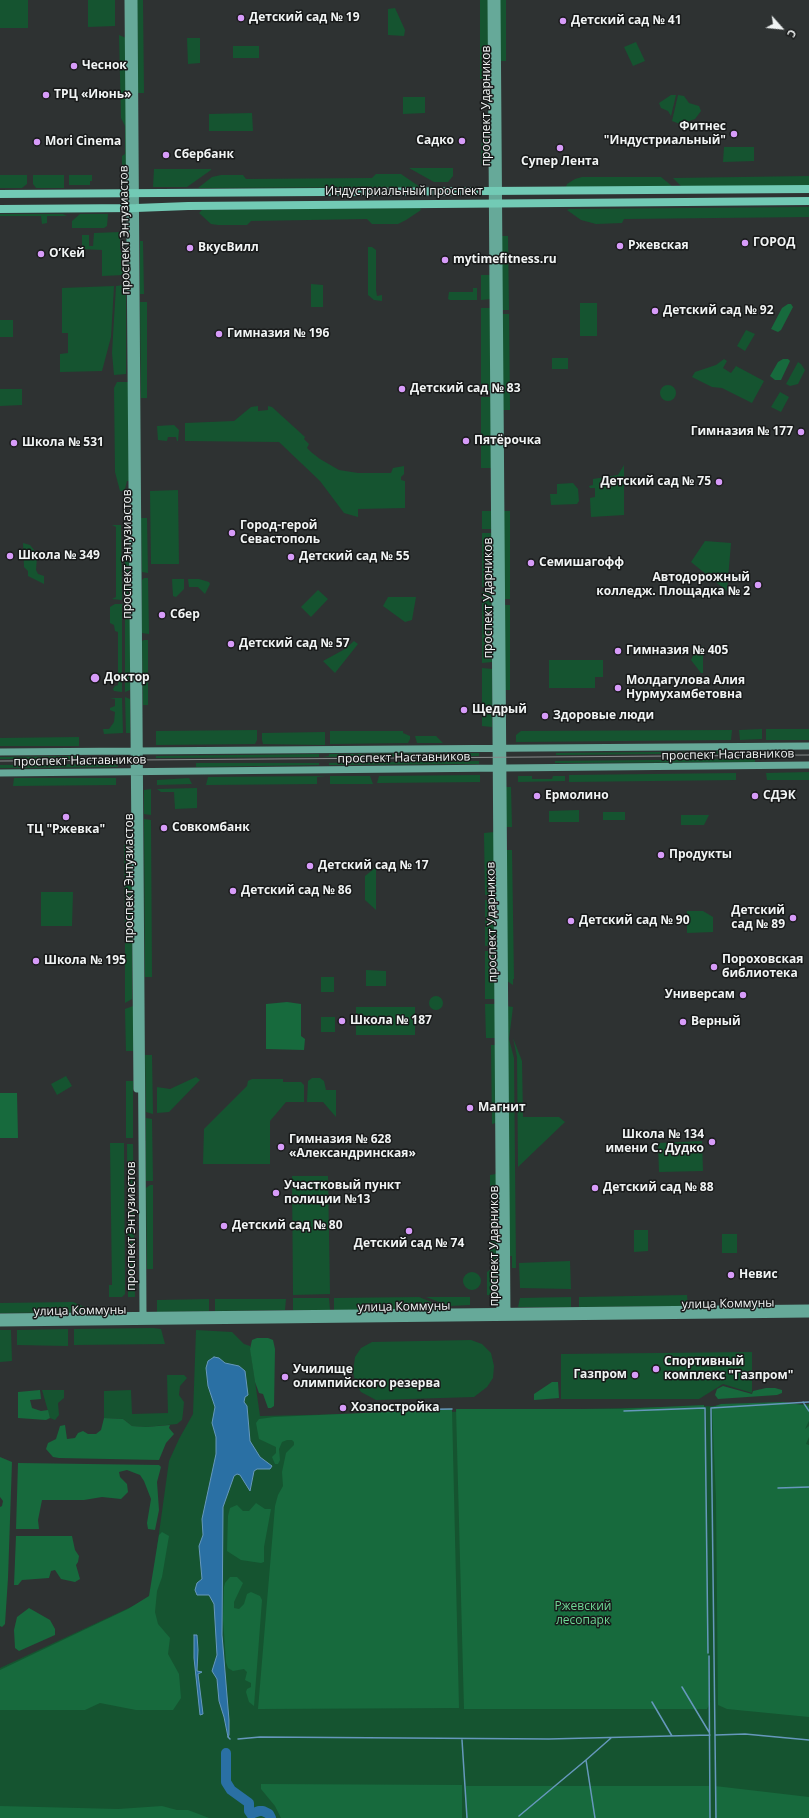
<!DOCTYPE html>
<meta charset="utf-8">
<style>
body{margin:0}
#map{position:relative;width:809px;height:1818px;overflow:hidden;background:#2e3232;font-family:"Open Sans",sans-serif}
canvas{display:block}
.north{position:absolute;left:761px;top:8px;width:40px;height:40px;-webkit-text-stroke:3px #181a1a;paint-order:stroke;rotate:117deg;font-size:11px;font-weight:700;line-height:16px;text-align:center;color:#f1f4f4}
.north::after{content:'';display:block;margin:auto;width:14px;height:18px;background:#f1f4f4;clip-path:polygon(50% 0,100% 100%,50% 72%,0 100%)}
</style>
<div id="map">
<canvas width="809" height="1818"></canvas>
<div class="north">С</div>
</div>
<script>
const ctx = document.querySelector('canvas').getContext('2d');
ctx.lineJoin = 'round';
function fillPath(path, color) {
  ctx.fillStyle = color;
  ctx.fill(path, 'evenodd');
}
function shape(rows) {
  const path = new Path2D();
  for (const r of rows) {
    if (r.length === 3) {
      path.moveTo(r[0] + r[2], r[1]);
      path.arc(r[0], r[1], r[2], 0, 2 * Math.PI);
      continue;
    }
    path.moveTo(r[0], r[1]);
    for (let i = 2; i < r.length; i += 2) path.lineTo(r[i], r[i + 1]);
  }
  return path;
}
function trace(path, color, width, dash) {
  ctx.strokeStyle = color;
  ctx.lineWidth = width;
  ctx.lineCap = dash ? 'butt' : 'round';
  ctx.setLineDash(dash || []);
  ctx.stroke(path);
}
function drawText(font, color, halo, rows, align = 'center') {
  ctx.font = font + ' "Open Sans",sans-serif';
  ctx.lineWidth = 3;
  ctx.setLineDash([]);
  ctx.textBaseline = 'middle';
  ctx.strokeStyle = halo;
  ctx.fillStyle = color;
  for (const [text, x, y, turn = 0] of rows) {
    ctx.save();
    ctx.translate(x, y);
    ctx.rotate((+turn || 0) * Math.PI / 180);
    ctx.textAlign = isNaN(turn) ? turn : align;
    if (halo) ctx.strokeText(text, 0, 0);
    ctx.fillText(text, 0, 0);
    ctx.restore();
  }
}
fillPath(shape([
 [0,0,28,0,28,28,0,28],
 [88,0,115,0,115,26,88,27],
 [137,0,143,0,144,93,138,93],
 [480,0,488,0,488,79,480,79],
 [500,0,506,0,506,61,500,61],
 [395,8,405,30,404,36,388,35,388,9],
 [119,35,126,38,126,169,122,169,122,156,125,154,125,126,121,118],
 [187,38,200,38,200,63,188,64],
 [636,42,645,61,633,66,624,47],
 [233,46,259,46,259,58,233,58],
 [671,95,676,95,671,116,668,111,661,108,659,103],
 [678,95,684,96,689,103,699,106,701,111,695,119,680,124,672,121],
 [403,97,425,97,425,113,403,114],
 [252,113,253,131,209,131,209,114],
 [482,130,489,132,489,162,487,162,486,165,481,164],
 [724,147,754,147,754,161,723,162],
 [409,168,453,168,453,176,448,182,434,182],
 [154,169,211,169,211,170,187,187,153,187],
 [376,174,401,174,420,187,198,188,212,177,221,175,243,175,246,179,372,178],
 [0,175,27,175,27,184,22,188,0,188],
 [33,175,64,175,64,188,36,188,33,184],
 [69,175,92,175,92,181,90,181,90,185,69,185],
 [809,176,809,186,681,186,673,178],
 [582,177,661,177,672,186,566,187,567,184,575,179],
 [809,207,809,217,624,219,622,223,596,224,581,220,567,210,569,209],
 [420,208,421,210,406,220,398,224,372,224,367,219,251,221,247,225,218,225,211,224,199,213,202,210],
 [0,214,63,214,67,216,47,216,47,223,42,224,41,216,0,216],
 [80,214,108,214,107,226,104,228,72,228,72,221],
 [120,232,120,250,124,251,124,275,102,276,102,250,82,249,82,235,89,235,89,246,93,246,94,233],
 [501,236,508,236,509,310,502,310],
 [140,241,143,241,144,294,140,294],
 [368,247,372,247,376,250,376,290,377,296,382,295,382,301,374,300,368,295],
 [481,275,490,275,491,299,481,300],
 [311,284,323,285,323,307,311,307],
 [124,285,126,289,126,374,114,375,112,353,116,286],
 [114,286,111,337,102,371,60,372,60,354,68,353,68,333,62,333,62,288],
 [473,288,477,288,477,300,450,300,448,299,449,292,473,292],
 [140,302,147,302,147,398,141,398],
 [580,303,597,303,597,336,580,336],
 [481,308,491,308,491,391,481,391],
 [502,314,509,314,510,410,503,410],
 [0,320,13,320,13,337,0,337],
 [746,330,755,334,745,351,737,346],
 [552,358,568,358,568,369,552,369],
 [724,359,727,361,723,368,731,373,736,366,764,381,752,403,722,388,712,387,692,377,695,372,716,365],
 [798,362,801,364,805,370,798,384,790,386,786,384],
 [117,382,128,382,129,481,127,481,125,489,122,491,120,491,115,472,114,388],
 [668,393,8],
 [0,389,22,389,22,405,0,406],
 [780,392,789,397,781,412,771,407],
 [481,397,491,397,491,468,481,468],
 [258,406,258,411,268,410,268,406,272,407,305,437,304,439,309,444,307,448,311,452,320,459,339,470,358,473,391,473,393,468,404,466,404,474,401,477,401,480,405,481,405,508,358,509,358,517,344,513,320,481,279,442,185,441,185,423,234,421,251,407],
 [174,425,179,430,178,441,177,441,176,437,168,437,167,441,158,440,157,426],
 [624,465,624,515,591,517,590,498,595,497,595,488,590,488,589,486,593,485,593,479,618,475],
 [573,483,578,489,579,501,577,504,551,505,550,494,557,494,557,484],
 [178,490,179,564,151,564,150,491],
 [482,511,491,511,491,529,482,529],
 [503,511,510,511,510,599,503,599],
 [141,518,147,518,148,573,142,572],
 [112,525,121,525,122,600,112,599,116,597,116,527],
 [482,533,491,533,492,583,488,586,482,587],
 [705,541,731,543,727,591,691,562],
 [23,543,30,545,35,551,37,557,36,570,38,574,44,576,44,584,28,576,28,571,24,567],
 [125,549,129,549,130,599,125,600],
 [144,578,148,578,149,634,142,633,142,580],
 [172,579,184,579,184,589,176,597,173,596],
 [188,579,199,579,209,582,210,584,205,594,198,587,189,587],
 [318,590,328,599,311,617,301,607],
 [488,591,491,595,492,662,482,663,482,592],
 [388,597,416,597,412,620,405,622,383,606],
 [115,604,122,604,122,692,114,691,113,689,115,686,118,685,118,632,115,631,114,625,110,623,110,607],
 [125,605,130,606,130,690,125,692],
 [503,605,510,605,510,690,503,690],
 [144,640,148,640,148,705,143,705,142,641],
 [354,641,358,644,335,673,323,661,345,649],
 [703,646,703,673,701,673,691,660,695,651],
 [549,660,603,660,603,677,595,677,595,688,549,688],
 [482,668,492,669,492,727,482,726],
 [125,697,130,699,130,733,126,733],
 [110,698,122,698,123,733,104,734,103,729,109,729,114,722,115,712,110,710,110,708,115,706,115,699],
 [762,729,762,739,740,740,739,730],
 [766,729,809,729,809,740,766,740],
 [257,730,257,740,255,744,156,745,156,731],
 [732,730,731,740,516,742,516,735,521,731],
 [330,731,403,731,403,733,410,736,410,739,408,743,330,744],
 [325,732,325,745,263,744,262,740,262,733],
 [415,736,436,736,443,743,417,743],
 [79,737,79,746,0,746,0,738],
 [755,751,755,753,556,755,556,753],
 [479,753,479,756,322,757,329,756,329,754],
 [319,754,319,757,156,758,156,756],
 [77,756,77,759,0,759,0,757],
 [755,759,755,762,555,763,555,761],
 [479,761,479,764,329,765,329,763,322,763],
 [196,763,319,763,319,765,196,767],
 [118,764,118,767,0,768,0,765],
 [809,772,809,780,767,780,766,773],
 [736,773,736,780,569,782,569,775],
 [480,775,480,782,377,783,379,776],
 [326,776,317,777,317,784,206,785,208,777],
 [330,776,370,776,373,784,330,784],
 [518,776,532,776,532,779,552,779,553,776,565,776,565,781,518,782],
 [14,778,116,778,116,785,13,786],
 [189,778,192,784,157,785,157,780],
 [505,787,511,787,512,827,505,827],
 [197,788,197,808,175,809,174,792,161,792,157,789],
 [151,789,151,815,144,814,144,790],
 [579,810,579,822,549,822,549,811],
 [603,812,625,812,625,820,603,820],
 [681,815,709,815,704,825,681,825],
 [144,819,151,820,152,977,145,977],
 [494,832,494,895,485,895,484,833],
 [124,845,131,845,132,929,125,928],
 [505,850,512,850,514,979,513,979,513,985,507,981],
 [375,868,376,869,376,910,365,900,365,876],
 [41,892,73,892,72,926,41,926],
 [485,900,494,900,494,945,485,946],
 [687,911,703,911,713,917,713,932,687,933],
 [125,933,132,933,132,999,125,1003],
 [485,951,494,951,495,999,485,999],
 [366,970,386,971,386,986,366,986],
 [321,977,334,977,334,992,321,992],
 [436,1003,7],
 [485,1004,495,1004,495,1038,486,1038],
 [133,1006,133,1051,126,1051,125,1009],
 [506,1006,513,1007,509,1039,514,1058,516,1268,512,1268,512,1256,508,1256],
 [356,1007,415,1007,415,1035,356,1035],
 [321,1017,335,1017,335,1032,321,1032],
 [513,1038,522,1061,523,1117,559,1117,565,1122,518,1167,517,1057],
 [491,1045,495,1045,496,1123,492,1124],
 [145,1055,152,1055,153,1114,146,1112],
 [66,1076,72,1086,57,1095,51,1084],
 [196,1077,200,1080,169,1112,157,1113,157,1087,170,1089],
 [320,1078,324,1081,326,1090,336,1090,336,1117,323,1102,307,1102,308,1081,312,1078],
 [252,1079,283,1079,283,1082,301,1082,304,1085,304,1102,286,1102,270,1121,270,1164,203,1164,204,1129,247,1086,248,1081],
 [126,1081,133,1081,133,1138,126,1138],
 [146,1118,152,1119,153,1181,146,1181],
 [702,1141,703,1171,659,1172,658,1143],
 [110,1143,124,1143,125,1294,122,1297,109,1297,109,1285,112,1285],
 [127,1144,133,1144,135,1297,128,1297],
 [496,1174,497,1296,487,1295,487,1272,490,1270,490,1175],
 [292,1176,328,1176,330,1294,293,1295],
 [150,1185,153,1185,153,1269,147,1269,146,1188],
 [634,1230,648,1230,648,1251,634,1252],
 [722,1234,737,1234,737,1253,722,1253],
 [570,1261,571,1289,520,1288,519,1263],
 [472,1281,9],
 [687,1295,688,1306,579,1307,579,1297],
 [419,1297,448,1309,334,1310,334,1298],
 [426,1297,470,1297,470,1305,450,1306],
 [571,1297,571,1307,518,1307,520,1298],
 [293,1298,329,1298,330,1310,293,1310],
 [209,1299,209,1311,157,1312,157,1300],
 [215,1299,286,1299,285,1310,215,1311],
 [73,1302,94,1311,94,1312,0,1313,0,1303],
 [153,1328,161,1329,165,1344,74,1345,74,1329],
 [68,1329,68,1346,17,1345,17,1330],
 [0,1330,11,1330,12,1361,0,1362],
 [196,1330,232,1332,244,1344,250,1346,260,1416,809,1404,809,1818,0,1818,0,1668,150,1598,169,1461,179,1439,193,1414],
 [471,1340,482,1344,491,1353,494,1366,493,1378,487,1387,474,1397,376,1400,361,1392,356,1385,353,1372,355,1357,361,1348,372,1342],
 [752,1352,752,1393,723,1384,699,1399,561,1399,561,1354],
 [167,1375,184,1375,187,1378,180,1386,179,1395,184,1402,183,1413,182,1420,177,1424,146,1427,132,1426,123,1419,104,1418,104,1391,131,1390,132,1414,168,1413],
 [42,1390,64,1390,64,1398,58,1403,59,1415,55,1420,50,1418]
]), '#155430');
fillPath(shape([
 [788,304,791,304,793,307,781,330,778,332,771,329,782,308],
 [783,359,788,359,790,361,781,380,775,380,770,376,778,362],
 [287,1002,301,1004,301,1036,305,1039,304,1050,266,1049,266,1004],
 [0,1093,17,1093,18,1138,0,1138],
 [257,1338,268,1338,273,1340,275,1349,274,1406,271,1408,268,1408,263,1394,259,1393,255,1382,250,1349,252,1340],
 [552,1382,558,1382,559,1398,534,1400,534,1394],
 [723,1386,752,1394,753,1391,766,1388,775,1388,782,1390,782,1393,777,1395,718,1399,715,1395,717,1389],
 [40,1390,41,1399,30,1400,32,1408,41,1411,48,1410,50,1418,46,1420,18,1418,18,1392],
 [783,1402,809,1406,809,1421,805,1429,809,1426,809,1437,806,1444,809,1445,809,1717,727,1709,718,1705,716,1499,712,1407,721,1404],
 [704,1405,707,1534,709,1705,707,1709,464,1709,456,1409,619,1409],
 [452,1409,459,1708,258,1709,275,1506,278,1495,283,1486,282,1472,286,1453,294,1445,294,1442,292,1440,287,1440,282,1442,279,1449,280,1460,278,1464,275,1464,272,1457,276,1453,276,1447,259,1439,256,1423,259,1419,274,1417],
 [104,1418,123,1419,132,1426,146,1427,170,1425,169,1428,174,1434,166,1443,159,1460,59,1458,53,1457,46,1449,48,1443,56,1439,60,1426,65,1425,67,1439,75,1438,78,1433,83,1431,88,1434,96,1434,101,1430],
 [0,1457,12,1462,8,1578,5,1624,2,1627,0,1626,0,1507,2,1506,3,1501,0,1497],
 [18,1463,159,1465,161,1467,157,1482,159,1510,155,1530,148,1529,147,1523,151,1499,144,1481,140,1475,127,1470,119,1472,120,1477,127,1484,128,1492,121,1499,102,1497,84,1500,42,1500,38,1520,39,1529,16,1529],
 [256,1503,265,1509,271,1509,264,1547,264,1562,261,1563,241,1560,227,1551,228,1516,230,1508,237,1505,243,1511,249,1511],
 [162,1532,169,1536,162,1577,157,1591,155,1612,158,1624,170,1638,168,1654,179,1674,181,1698,173,1710,136,1710,100,1703,85,1710,0,1710,0,1670,128,1609,149,1596,159,1535],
 [16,1536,72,1536,75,1550,79,1556,78,1562,76,1565,80,1579,75,1582,61,1579,55,1570,51,1571,49,1578,22,1580,18,1585,14,1585],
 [230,1577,237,1577,243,1583,234,1602,234,1608,239,1609,244,1604,247,1594,251,1592,260,1596,262,1600,254,1706,249,1702,246,1692,247,1689,251,1687,251,1683,245,1680,247,1672,244,1669,233,1671,228,1668,226,1662,223,1619,224,1587,225,1583],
 [29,1608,50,1620,55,1629,55,1635,19,1651,15,1648,14,1630,17,1617],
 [261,1784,462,1785,462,1818,281,1818,275,1806,261,1789],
 [466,1786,710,1786,710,1818,466,1818],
 [715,1786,809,1797,809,1818,715,1818],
 [0,1806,118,1809,162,1806,177,1810,188,1810,209,1818,0,1818]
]), '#176a3d');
const water = shape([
 [214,1357,219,1358,225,1363,239,1366,245,1371,248,1395,245,1397,244,1402,247,1406,250,1441,260,1457,272,1466,270,1469,257,1469,254,1471,250,1491,240,1475,237,1474,234,1476,223,1507,222,1635,229,1720,229,1735,228,1737,224,1717,219,1701,217,1679,212,1671,217,1655,214,1604,209,1595,197,1595,195,1590,197,1583,202,1579,199,1546,203,1535,202,1519,216,1454,216,1437,212,1423,215,1407,208,1386,206,1368,208,1361,214,1357],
 [194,1635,197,1635,198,1650,197,1671,202,1672,198,1674,203,1714,200,1715,194,1658,194,1635]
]);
fillPath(water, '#2a70a4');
trace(water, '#6698bc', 1);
trace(shape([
 [803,1402,809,1411],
 [390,1410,452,1409],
 [624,1411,705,1408,708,1653],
 [778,1488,809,1487],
 [709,1656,710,1818],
 [682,1687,709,1732],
 [652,1702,672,1736],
 [716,1735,745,1734,809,1740],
 [228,1737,230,1739],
 [238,1739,260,1737,549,1739,710,1735],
 [462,1740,467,1818],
 [519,1816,586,1760],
 [595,1818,586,1760,611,1738],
 [716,1818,711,1408,809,1402]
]), '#6698bc', 1.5);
trace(shape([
 [226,1753,226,1782,231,1790,249,1803,249,1811,251,1814,259,1811,263,1811,269,1814,271,1818]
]), '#2a70a4', 10);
trace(shape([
 [128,0,137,1089],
 [134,0,142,1141,143,1315,141,1321],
 [491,0,500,1312,504,1317],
 [497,0,507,1312,504,1317],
 [0,752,809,746],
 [0,773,809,765],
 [0,1317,809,1308],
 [0,1323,809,1314]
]), '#66a999', 7);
trace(shape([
 [0,194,809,189],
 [0,209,136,208,188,206,809,201]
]), '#72cab5', 8);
trace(shape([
 [0,761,809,755]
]), '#878b8b', 1);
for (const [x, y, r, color] of [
 [241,18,4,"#d79bf9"],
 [563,21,4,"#d79bf9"],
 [74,66,4,"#d79bf9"],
 [46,95,4,"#d79bf9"],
 [734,134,4,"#d79bf9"],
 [462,141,4,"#d79bf9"],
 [37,142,4,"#d79bf9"],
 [560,148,4,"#d79bf9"],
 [166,155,4,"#d79bf9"],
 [745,243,4,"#d79bf9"],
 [620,246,4,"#d79bf9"],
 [190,248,4,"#d79bf9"],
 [41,254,4,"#d79bf9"],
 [445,260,4,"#d79bf9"],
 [655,311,4,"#d79bf9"],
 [219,334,4,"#d79bf9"],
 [402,389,4,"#d79bf9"],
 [801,432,4,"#d79bf9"],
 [466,441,4,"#d79bf9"],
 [14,443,4,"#d79bf9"],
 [719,482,4,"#d79bf9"],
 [232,533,4,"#d79bf9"],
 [10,556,4,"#d79bf9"],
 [291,557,4,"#d79bf9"],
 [531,563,4,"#d79bf9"],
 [758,585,4,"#d79bf9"],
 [162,615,4,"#d79bf9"],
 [231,644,4,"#d79bf9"],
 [618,651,4,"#d79bf9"],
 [95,678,5,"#d79bf9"],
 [618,688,4,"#d79bf9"],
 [464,710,4,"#d79bf9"],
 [545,716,4,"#d79bf9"],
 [537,796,4,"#d79bf9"],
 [755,796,4,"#d79bf9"],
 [66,817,4,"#d79bf9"],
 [164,828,4,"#d79bf9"],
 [661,855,4,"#d79bf9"],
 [310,866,4,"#d79bf9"],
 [233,891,4,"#d79bf9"],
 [793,918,4,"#d79bf9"],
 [571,921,4,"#d79bf9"],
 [36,961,4,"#d79bf9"],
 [714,967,4,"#d79bf9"],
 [743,995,4,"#d79bf9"],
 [342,1021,4,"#d79bf9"],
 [683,1022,4,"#d79bf9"],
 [470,1108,4,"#d79bf9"],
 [712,1142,4,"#d79bf9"],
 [281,1147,4,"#d79bf9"],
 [595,1188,4,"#d79bf9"],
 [276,1193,4,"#d79bf9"],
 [224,1226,4,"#d79bf9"],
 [409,1231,4,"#d79bf9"],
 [731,1275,4,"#d79bf9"],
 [656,1369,4,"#d79bf9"],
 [635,1375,4,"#d79bf9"],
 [285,1377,4,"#d79bf9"],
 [343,1408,4,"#d79bf9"]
]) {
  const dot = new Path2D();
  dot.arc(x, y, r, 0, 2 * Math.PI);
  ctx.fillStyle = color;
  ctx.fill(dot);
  trace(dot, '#181a1a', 1.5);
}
drawText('bold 12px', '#f1f4f4', '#181a1a', [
 ["Детский сад № 19",249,18],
 ["Детский сад № 41",571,21],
 ["Чеснок",82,66],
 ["ТРЦ «Июнь»",54,95],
 ["Фитнес",726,127,"right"],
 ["\"Индустриальный\"",726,141,"right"],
 ["Садко",454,141,"right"],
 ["Mori Cinema",45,142],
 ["Сбербанк",174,155],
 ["Супер Лента",560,162,"center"],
 ["ГОРОД",753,243],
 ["Ржевская",628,246],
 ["ВкусВилл",198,248],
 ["О’Кей",49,254],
 ["mytimefitness.ru",453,260],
 ["Детский сад № 92",663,311],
 ["Гимназия № 196",227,334],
 ["Детский сад № 83",410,389],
 ["Гимназия № 177",793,432,"right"],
 ["Пятёрочка",474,441],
 ["Школа № 531",22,443],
 ["Детский сад № 75",711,482,"right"],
 ["Город-герой",240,526],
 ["Севастополь",240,540],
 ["Школа № 349",18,556],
 ["Детский сад № 55",299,557],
 ["Семишагофф",539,563],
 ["Автодорожный",750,578,"right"],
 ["колледж. Площадка № 2",750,592,"right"],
 ["Сбер",170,615],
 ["Детский сад № 57",239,644],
 ["Гимназия № 405",626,651],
 ["Доктор",104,678],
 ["Молдагулова Алия",626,681],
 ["Нурмухамбетовна",626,695],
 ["Щедрый",472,710],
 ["Здоровые люди",553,716],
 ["Ермолино",545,796],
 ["СДЭК",763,796],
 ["Совкомбанк",172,828],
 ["ТЦ \"Ржевка\"",66,830,"center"],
 ["Продукты",669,855],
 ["Детский сад № 17",318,866],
 ["Детский сад № 86",241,891],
 ["Детский",785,911,"right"],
 ["сад № 89",785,925,"right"],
 ["Детский сад № 90",579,921],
 ["Пороховская",722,960],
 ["библиотека",722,974],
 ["Школа № 195",44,961],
 ["Универсам",735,995,"right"],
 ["Школа № 187",350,1021],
 ["Верный",691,1022],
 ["Магнит",478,1108],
 ["Школа № 134",704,1135,"right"],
 ["имени С. Дудко",704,1149,"right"],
 ["Гимназия № 628",289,1140],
 ["«Александринская»",289,1154],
 ["Участковый пункт",284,1186],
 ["полиции №13",284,1200],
 ["Детский сад № 88",603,1188],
 ["Детский сад № 80",232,1226],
 ["Детский сад № 74",409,1244,"center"],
 ["Невис",739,1275],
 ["Cпортивный",664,1362],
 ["комплекс \"Газпром\"",664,1376],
 ["Училище",293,1370],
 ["олимпийского резерва",293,1384],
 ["Газпром",627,1375,"right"],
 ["Хозпостройка",351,1408]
], 'left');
drawText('12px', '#f1f4f4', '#181a1a', [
 ["проспект Ударников",487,106,-90],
 ["Индустриальный проспект",404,192],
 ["проспект Энтузиастов",125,230,-91],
 ["проспект Энтузиастов",128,554,-90],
 ["проспект Ударников",489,598,-90],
 ["проспект Наставников",728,755,-1],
 ["проспект Наставников",404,758,-1],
 ["проспект Наставников",80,761,-1],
 ["проспект Энтузиастов",130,878,-90],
 ["проспект Ударников",492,922,-91],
 ["проспект Энтузиастов",132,1226,-90],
 ["проспект Ударников",495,1246,-90],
 ["улица Коммуны",728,1304,-1],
 ["улица Коммуны",404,1307,-1],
 ["улица Коммуны",80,1311,-1]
]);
drawText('12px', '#6fd896', '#181a1a', [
 ["Ржевский",583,1607],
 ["лесопарк",583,1621]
]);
</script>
